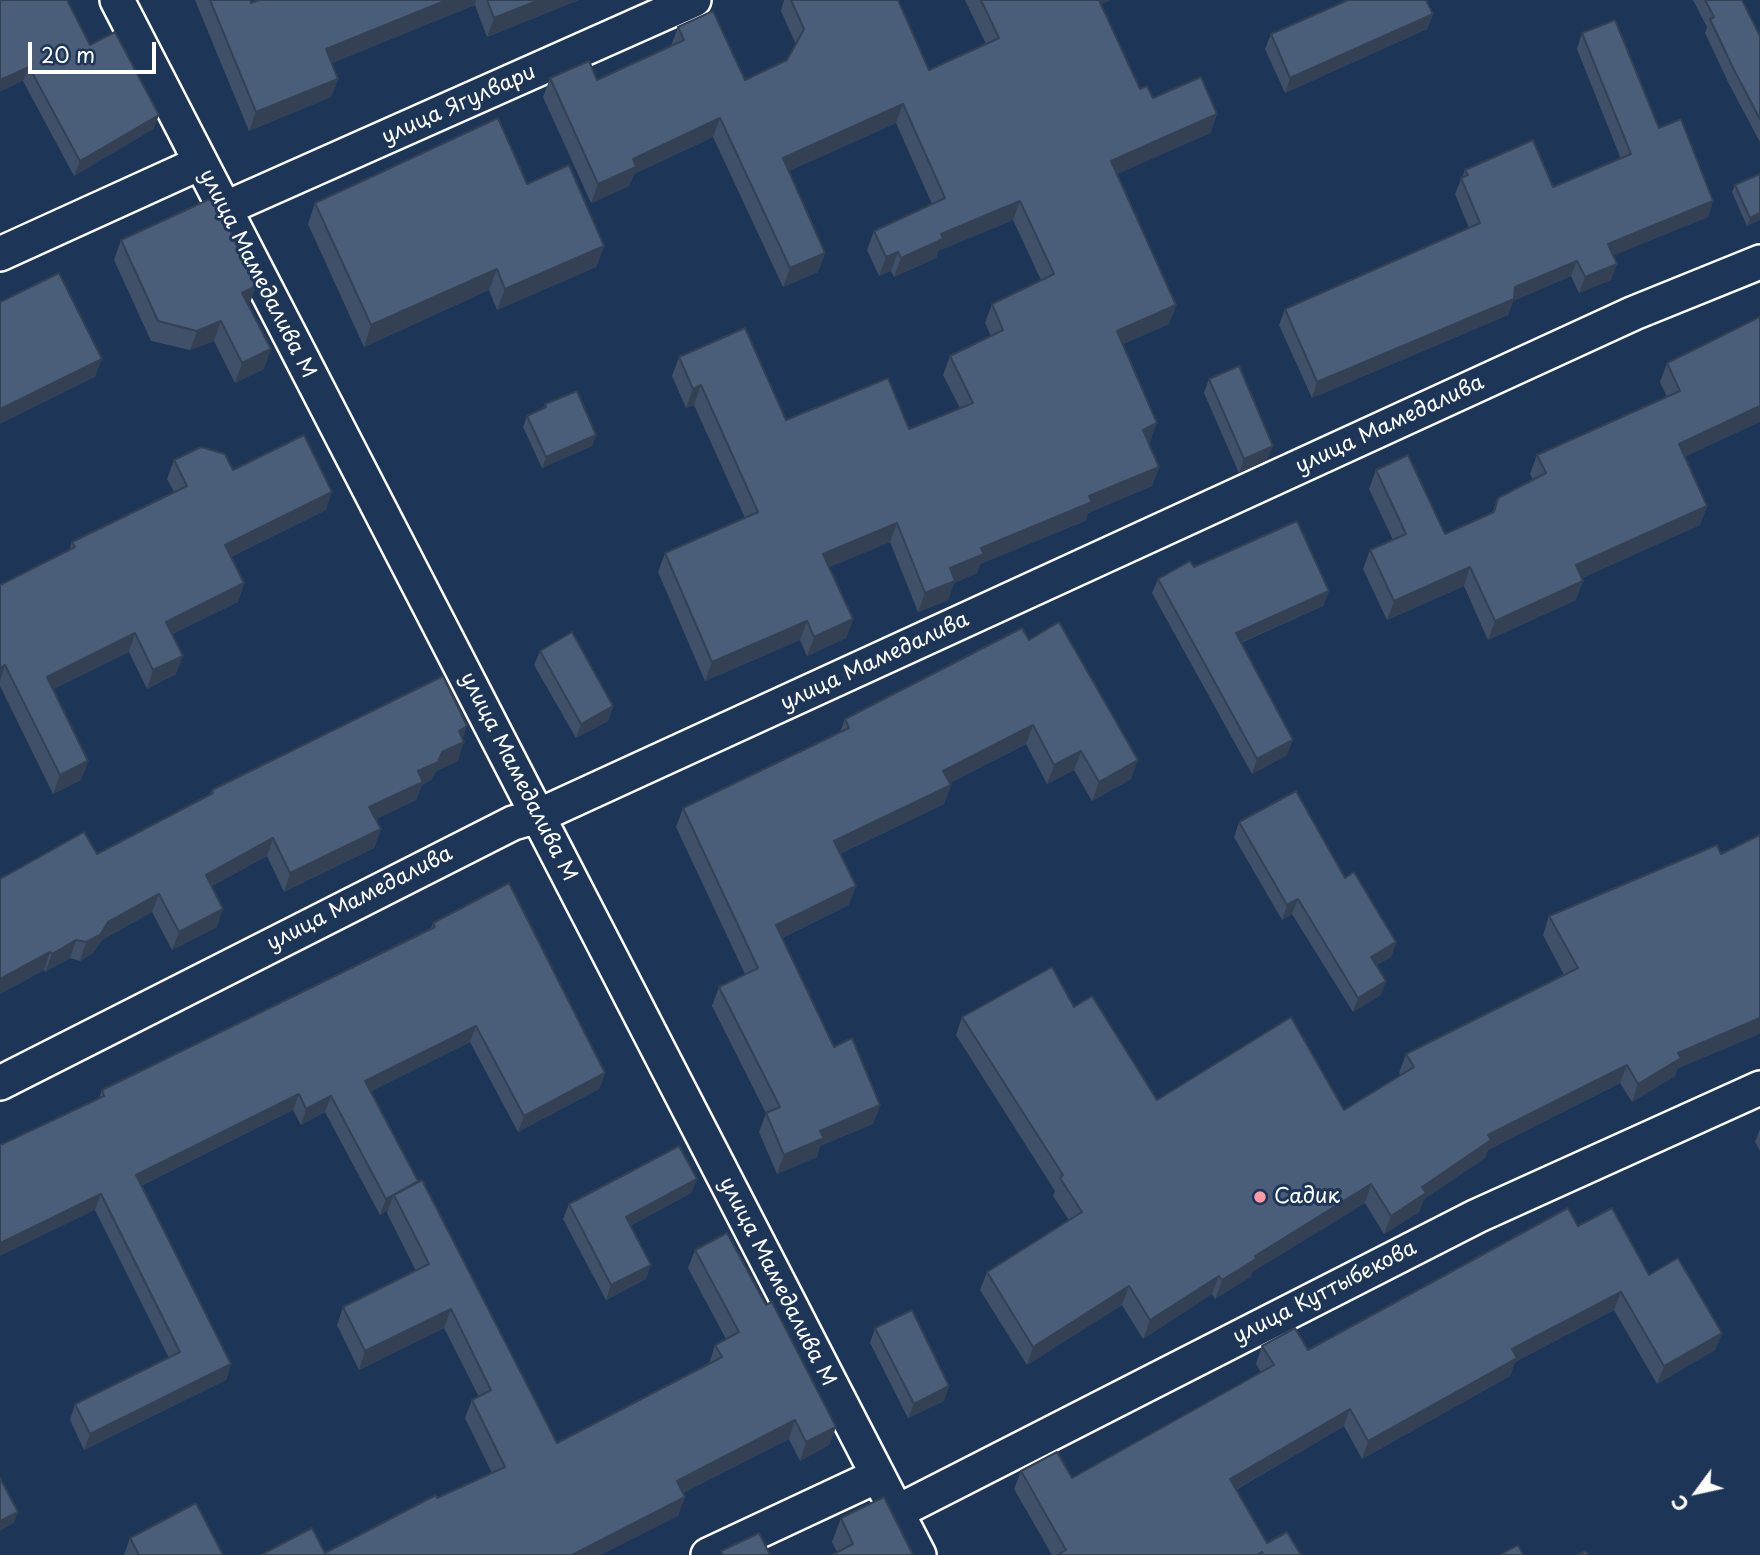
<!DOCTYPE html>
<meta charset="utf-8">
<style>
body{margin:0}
#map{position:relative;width:1760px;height:1555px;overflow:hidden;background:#1d3557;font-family:"Playpen Sans",sans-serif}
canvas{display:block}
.north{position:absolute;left:1662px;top:1457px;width:70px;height:70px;-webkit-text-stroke:5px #1d3557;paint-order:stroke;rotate:237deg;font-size:19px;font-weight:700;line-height:28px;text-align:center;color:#fff}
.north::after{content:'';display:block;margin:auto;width:24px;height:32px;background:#fff;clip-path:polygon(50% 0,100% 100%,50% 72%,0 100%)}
.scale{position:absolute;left:28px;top:42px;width:128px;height:32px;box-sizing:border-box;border:4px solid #fff;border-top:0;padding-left:9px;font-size:21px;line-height:24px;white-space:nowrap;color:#fff;-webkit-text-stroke:5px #1d3557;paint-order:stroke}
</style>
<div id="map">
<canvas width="1760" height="1555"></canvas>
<div class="north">С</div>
<div class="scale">20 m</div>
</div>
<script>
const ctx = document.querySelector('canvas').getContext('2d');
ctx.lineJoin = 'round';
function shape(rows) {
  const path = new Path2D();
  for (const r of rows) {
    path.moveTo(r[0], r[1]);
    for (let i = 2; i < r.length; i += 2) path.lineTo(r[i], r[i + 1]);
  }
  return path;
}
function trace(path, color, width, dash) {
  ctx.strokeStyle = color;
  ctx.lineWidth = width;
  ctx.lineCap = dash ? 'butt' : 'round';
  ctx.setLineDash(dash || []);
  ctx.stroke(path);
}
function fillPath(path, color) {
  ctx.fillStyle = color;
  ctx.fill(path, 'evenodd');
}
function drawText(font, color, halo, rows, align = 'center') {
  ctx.font = font + ' "Playpen Sans",sans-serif';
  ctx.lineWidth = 6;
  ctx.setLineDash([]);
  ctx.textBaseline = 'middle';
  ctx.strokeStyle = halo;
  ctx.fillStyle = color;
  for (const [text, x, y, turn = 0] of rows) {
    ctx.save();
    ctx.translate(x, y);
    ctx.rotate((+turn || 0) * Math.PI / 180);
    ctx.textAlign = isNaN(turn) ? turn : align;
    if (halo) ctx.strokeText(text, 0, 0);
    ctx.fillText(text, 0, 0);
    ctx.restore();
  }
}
const street = shape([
 [117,0,919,1555],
 [224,209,694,0],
 [0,254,200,163],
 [0,1083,513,823,538,816,1634,313,1760,262],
 [897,1512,1477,1216,1760,1088],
 [708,1555,877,1476]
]);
trace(street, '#fff', 38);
trace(street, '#1d3557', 33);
fillPath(shape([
 [0,0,90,45,159,115,153,129,74,176,23,81],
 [195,0,250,0,251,3,259,0,579,0,487,37,475,5,332,63,338,79,331,97,249,131],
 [784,0,898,0,929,70,986,44,965,0,1110,0,1101,4,1140,89,1153,98,1217,114,1210,133,1117,174,1176,305,1169,324,1123,344,1150,442,1149,443,1159,467,1152,486,1088,513,1085,521,980,564,977,573,954,583,948,600,918,612,890,542,829,567,853,619,846,638,807,656,800,640,705,681,658,572,665,553,745,518,694,405,686,408,672,376,679,357,786,420,909,429,960,408,943,375,950,356,991,336,985,323,992,304,1041,280,1013,220,938,251,936,258,894,277,891,271,879,276,867,250,874,231,932,204,896,123,789,171,825,253,818,272,783,287,713,137,634,174,629,186,591,203,543,97,550,78,597,80,671,46,678,27,745,80,787,60,796,45,781,11],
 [1693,0,1742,0,1760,36,1760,142,1729,84,1705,33,1707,27],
 [1433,14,1427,29,1285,93,1265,49,1271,34],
 [1582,33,1659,128,1713,201,1708,217,1613,255,1611,280,1579,293,1571,276,1513,301,1508,315,1312,398,1279,325,1285,309,1469,228,1455,194,1465,170,1553,187,1621,159,1577,49],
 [527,184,604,246,596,267,497,310,489,290,364,347,308,224,315,203],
 [1735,185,1760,220,1747,226,1732,192],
 [121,240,249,306,264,369,235,383,214,341,190,350,151,341,114,260],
 [1760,317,1685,457,1707,506,1700,525,1582,578,1576,600,1488,640,1464,586,1387,620,1363,569,1370,550,1393,540,1369,489,1376,470,1445,534,1492,513,1498,498,1533,480,1530,474,1537,455,1667,397,1660,382,1667,363],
 [1209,379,1267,460,1239,473,1204,393],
 [545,404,596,435,592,446,542,468,523,427,527,416,544,408],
 [174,460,233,470,326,510,231,557,244,583,238,602,172,634,176,674,147,689,129,652,53,689,88,761,81,780,53,794,0,686,0,585,69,550,72,542,174,492,167,479],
 [1194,567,1329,591,1323,606,1241,643,1287,755,1252,774,1152,593,1158,579],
 [1029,640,1131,779,1092,801,1074,770,1047,784,1026,744,950,783,951,785,944,804,840,854,849,905,782,938,834,1047,880,1105,873,1124,820,1146,817,1157,777,1174,759,1132,766,1113,712,1006,719,987,745,974,676,827,683,808,840,732,845,719],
 [540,651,613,706,608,721,576,738,534,665],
 [463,739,458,761,436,771,431,780,422,785,416,800,376,819,381,829,374,848,284,892,267,856,212,886,217,927,172,950,152,912,102,940,93,953,80,961,70,958,45,972,44,970,0,994,0,879,97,854,210,795,212,790],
 [1239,822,1396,942,1391,957,1376,965,1381,995,1353,1012,1292,914,1282,920,1234,837],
 [1549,916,1677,1069,1675,1076,1632,1102,1620,1083,1488,1150,1485,1158,1424,1199,1419,1212,1384,1234,1365,1203,1252,1272,1250,1277,1215,1299,1212,1294,1143,1339,1122,1305,1027,1365,980,1290,987,1272,1069,1220,1053,1196,1055,1191,956,1035,962,1017,1074,1007,1157,1100,1344,1110,1401,1075,1399,1073,1406,1054,1564,975,1543,935],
 [433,923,605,1073,599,1089,518,1132,470,1042,371,1091,557,1443,709,1364,715,1345,726,1339,688,1268,695,1250,766,1305,836,1427,829,1445,800,1461,789,1439,683,1493,678,1516,325,1553,492,1473,465,1418,472,1400,479,1397,444,1328,359,1370,337,1325,343,1307,416,1271,387,1213,388,1210,380,1215,325,1112,301,1125,293,1110,141,1186,231,1364,226,1380,84,1450,70,1420,75,1404,169,1358,95,1210,99,1098,102,1090,431,928],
 [1760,1129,1760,1151,1755,1142],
 [697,1179,691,1193,630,1226,646,1279,606,1300,563,1219,569,1204],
 [1578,1226,1649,1275,1722,1333,1715,1350,1657,1384,1614,1310,1515,1362,1510,1376,1362,1459,1344,1426,1236,1490,1267,1543,1301,1555,1052,1555,1014,1489,1021,1471,1072,1478,1261,1372,1256,1364,1262,1346,1308,1350],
 [875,1328,944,1401,908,1418,870,1343],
 [841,1518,913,1555,837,1552,832,1542],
 [130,1538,223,1555,124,1555]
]), '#405068');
fillPath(shape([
 [447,0,476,0,475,5,319,68,326,49],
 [539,0,579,0,487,37,494,18],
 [1091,0,1110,0,1087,10],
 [1433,14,1427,29,1285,93,1290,78],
 [29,67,23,81,0,92,0,80],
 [338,79,331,97,249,131,256,112],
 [903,104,896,123,776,177,783,158],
 [1217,114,1210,133,1104,180,1111,161],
 [159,115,153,129,74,176,80,161],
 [720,118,713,137,634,174,629,186,591,203,598,184,633,159],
 [1020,201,1013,220,938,251,936,258,894,277,901,258,941,234],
 [1713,201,1708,217,1603,260,1608,244],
 [1760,213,1760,220,1747,226,1750,218],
 [604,246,596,267,497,310,505,289],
 [898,252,891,271,879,276,886,257],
 [825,253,818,272,783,287,790,268],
 [1577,261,1571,276,1513,301,1508,315,1312,398,1317,382,1515,287],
 [1617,264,1611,280,1579,293,1585,277],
 [497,269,489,290,364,347,371,325],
 [256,286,249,306,242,293],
 [1176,305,1169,324,1110,350,1117,331],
 [221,321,214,341,190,350,197,331],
 [271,349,264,369,235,383,242,363],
 [102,359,95,377,0,424,0,409],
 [701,385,694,405,686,408,693,389],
 [1760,406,1760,422,1672,463,1679,444],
 [1157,423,1150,442,1137,449,1143,430],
 [596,435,592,446,542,468,546,457],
 [1273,446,1267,460,1239,473,1244,459],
 [1159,467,1152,486,1088,513,1085,521,980,564,977,573,954,583,948,600,918,612,925,593,950,568,981,548,1089,496],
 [332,492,326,510,218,563,225,545],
 [1707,506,1700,525,1569,584,1576,565],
 [897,523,890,542,816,573,823,554],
 [1470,567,1464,586,1387,620,1394,601],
 [1583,581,1576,600,1488,640,1495,621],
 [244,583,238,602,159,641,166,622],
 [1329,591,1323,606,1230,647,1236,633],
 [853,619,846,638,807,656,814,637],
 [807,621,800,640,705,681,712,662],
 [135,633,129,652,40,696,47,677],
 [183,656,176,674,147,689,153,670],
 [5,665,0,681,0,668],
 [613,706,608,721,576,738,581,724],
 [1033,725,1026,744,936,790,943,771],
 [467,726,461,744,464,742,458,761,436,771,431,780,422,785,416,800,363,825,369,807,442,752,459,731],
 [1293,740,1287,755,1252,774,1257,759],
 [1081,751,1074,770,1047,784,1054,765],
 [1138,760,1131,779,1092,801,1099,782],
 [88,761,81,780,53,794,60,775],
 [951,785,944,804,827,860,834,841],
 [381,829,374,848,284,892,290,873],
 [273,838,267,856,199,893,206,875],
 [856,886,849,905,769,944,776,925],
 [159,894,152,912,102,940,93,953,80,961,86,942,108,922],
 [1298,899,1292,914,1282,920,1287,905],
 [223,909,217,927,172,950,179,932],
 [76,940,70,958,45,972,52,954],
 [1396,942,1391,957,1366,971,1371,957],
 [50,952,44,970,0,994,0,979],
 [1386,981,1381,995,1353,1012,1358,998],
 [1760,1018,1760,1034,1677,1069,1675,1076,1632,1102,1638,1084,1678,1053],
 [476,1026,470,1042,360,1097,365,1081],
 [1627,1065,1620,1083,1488,1150,1485,1158,1424,1199,1419,1212,1384,1234,1391,1216,1422,1187,1488,1135],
 [605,1073,599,1089,518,1132,524,1116],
 [299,1094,293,1110,130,1191,136,1175],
 [331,1096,325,1112,301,1125,306,1109],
 [880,1105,873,1124,820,1146,817,1157,777,1174,784,1155,820,1131],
 [697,1179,691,1193,620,1231,626,1217],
 [1371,1184,1365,1203,1252,1272,1250,1277,1215,1299,1222,1280,1255,1256],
 [101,1194,95,1210,0,1256,0,1243],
 [394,1195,388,1210,380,1215,386,1199],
 [651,1265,646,1279,606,1300,611,1285],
 [1219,1276,1212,1294,1143,1339,1150,1320],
 [1129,1286,1122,1305,1027,1365,1033,1347],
 [1621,1292,1614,1310,1515,1362,1510,1376,1362,1459,1368,1441,1512,1349],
 [451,1309,444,1328,359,1370,365,1351],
 [1722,1333,1715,1350,1657,1384,1664,1366],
 [231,1364,226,1380,84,1450,90,1434],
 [949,1386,944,1401,908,1418,914,1404],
 [1350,1409,1344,1426,1223,1497,1230,1479],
 [795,1420,789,1439,670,1500,677,1481],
 [836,1427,829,1445,800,1461,806,1442],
 [685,1497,678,1516,601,1555,572,1555],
 [18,1512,14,1523,0,1531,0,1521]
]), '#344155');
const building = shape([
 [0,0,67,0,90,45,115,32,159,115,80,161,29,67,0,80,0,0],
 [210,0,250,0,251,3,259,0,447,0,326,49,338,79,256,112,210,0],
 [487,0,539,0,494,18,487,0],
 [791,0,898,0,929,70,999,38,981,0,1099,0,1140,89,1147,86,1153,98,1201,77,1217,114,1111,161,1176,305,1117,331,1157,423,1143,430,1159,467,1089,496,1092,502,981,548,984,554,950,568,955,581,925,593,897,523,823,554,853,619,814,637,807,621,712,662,665,553,758,512,701,385,693,389,679,357,745,328,786,420,888,378,909,429,973,403,950,356,1003,330,992,304,1054,274,1020,201,941,234,943,239,901,258,898,252,886,257,874,231,945,198,903,104,783,158,825,253,790,268,720,118,633,159,636,167,598,184,550,78,589,61,597,80,684,40,678,27,713,11,745,80,787,60,804,29,791,0],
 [1348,0,1426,0,1433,14,1290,78,1271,34,1348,0],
 [1705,0,1742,0,1760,36,1760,119,1734,70,1710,19,1714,17,1705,0],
 [1615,20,1659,128,1681,119,1713,201,1608,244,1617,264,1585,277,1577,261,1515,287,1514,299,1317,382,1285,309,1480,223,1461,178,1468,175,1465,170,1533,140,1553,187,1631,154,1582,33,1615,20],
 [498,118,527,184,569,165,604,246,505,289,497,269,371,325,315,203,498,118],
 [1760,174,1760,213,1750,218,1735,185,1760,174],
 [214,197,256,286,242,293,271,349,242,363,221,321,197,331,158,321,121,240,214,197],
 [59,273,102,359,0,409,0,302,59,273],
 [1760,317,1760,406,1679,444,1707,506,1576,565,1583,581,1495,621,1470,567,1394,601,1370,550,1406,534,1376,470,1408,455,1445,534,1494,512,1498,498,1546,473,1537,455,1680,391,1667,363,1760,317],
 [1239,366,1273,446,1244,459,1209,379,1239,366],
 [577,391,596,435,546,457,527,416,546,407,545,404,577,391],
 [304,435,332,492,225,545,244,583,166,622,183,656,153,670,135,633,47,677,88,761,60,775,5,665,0,668,0,585,75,547,72,542,187,486,174,460,201,447,225,454,233,470,304,435],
 [1297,521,1329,591,1236,633,1293,740,1257,759,1158,579,1190,561,1194,567,1297,521],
 [1059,622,1138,760,1099,782,1081,751,1054,765,1033,725,943,771,951,785,834,841,856,886,776,925,834,1047,852,1038,880,1105,820,1131,824,1138,784,1155,766,1113,780,1107,719,987,758,968,683,808,849,728,845,719,1022,628,1029,640,1059,622],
 [572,632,613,706,581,724,540,651,572,632],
 [443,676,467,726,459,731,464,742,442,752,438,762,418,771,423,782,369,807,381,829,290,873,273,838,206,875,223,909,179,932,159,894,108,922,100,935,86,942,76,940,52,954,50,952,0,979,0,879,84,832,97,854,213,793,212,790,443,676],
 [1296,791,1345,878,1354,872,1396,942,1371,957,1386,981,1358,998,1298,899,1287,905,1239,822,1296,791],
 [1760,835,1760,1018,1678,1053,1681,1058,1638,1084,1627,1065,1488,1135,1491,1140,1422,1187,1426,1193,1391,1216,1371,1184,1255,1256,1256,1259,1222,1280,1219,1276,1150,1320,1129,1286,1033,1347,987,1272,1082,1212,1060,1178,1063,1175,962,1017,1052,967,1074,1007,1092,996,1157,1100,1291,1017,1344,1110,1414,1067,1406,1054,1578,968,1549,916,1717,845,1721,854,1760,835],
 [509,883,605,1073,524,1116,476,1026,365,1081,418,1181,386,1199,331,1096,306,1109,299,1094,136,1175,231,1364,90,1434,75,1404,180,1352,101,1194,0,1243,0,1145,104,1096,102,1090,435,927,433,923,509,883],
 [679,1146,697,1179,626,1217,651,1265,611,1285,569,1204,679,1146],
 [422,1180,557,1443,722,1357,715,1345,739,1332,695,1250,727,1233,766,1305,772,1302,836,1427,806,1442,795,1420,677,1481,685,1497,572,1555,261,1555,312,1528,325,1553,436,1495,437,1498,505,1467,472,1400,491,1390,451,1309,365,1351,343,1307,429,1264,394,1195,422,1180],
 [1568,1208,1578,1226,1612,1208,1649,1275,1678,1258,1722,1333,1664,1366,1621,1292,1512,1349,1517,1358,1368,1441,1350,1409,1230,1479,1267,1543,1287,1532,1301,1555,1263,1555,1262,1552,1257,1555,1057,1555,1066,1550,1021,1471,1057,1452,1072,1478,1274,1365,1262,1346,1295,1328,1308,1350,1568,1208],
 [912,1310,949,1386,914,1404,875,1328,912,1310],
 [0,1478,18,1512,0,1521,0,1478],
 [884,1497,913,1555,832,1555,853,1544,841,1518,884,1497],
 [196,1503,223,1555,139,1555,130,1538,196,1503],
 [759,1533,770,1555,723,1555,721,1551,759,1533],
 [1518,1545,1523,1555,1500,1555,1518,1545],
 [1586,1551,1588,1555,1578,1555,1586,1551]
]);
fillPath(building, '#4a5d79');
trace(building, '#344155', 2);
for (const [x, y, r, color] of [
 [1260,1197,7,"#ff9aa2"]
]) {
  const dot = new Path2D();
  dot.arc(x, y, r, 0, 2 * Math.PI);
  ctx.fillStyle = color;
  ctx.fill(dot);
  trace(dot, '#1d3557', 2.5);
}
drawText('21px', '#fff', '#1d3557', [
 ["улица Ягулвари",459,105,-24],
 ["улица Мамедалива М",257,274,63],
 ["улица Мамедалива",1390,425,-25],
 ["улица Мамедалива",875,662,-25],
 ["улица Мамедалива М",518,777,63],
 ["улица Мамедалива",360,899,-27],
 ["улица Мамедалива М",777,1282,63],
 ["улица Куттыбекова",1325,1293,-27]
]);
drawText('21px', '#fff', '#1d3557', [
 ["Садик",1274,1197]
], 'left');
</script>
